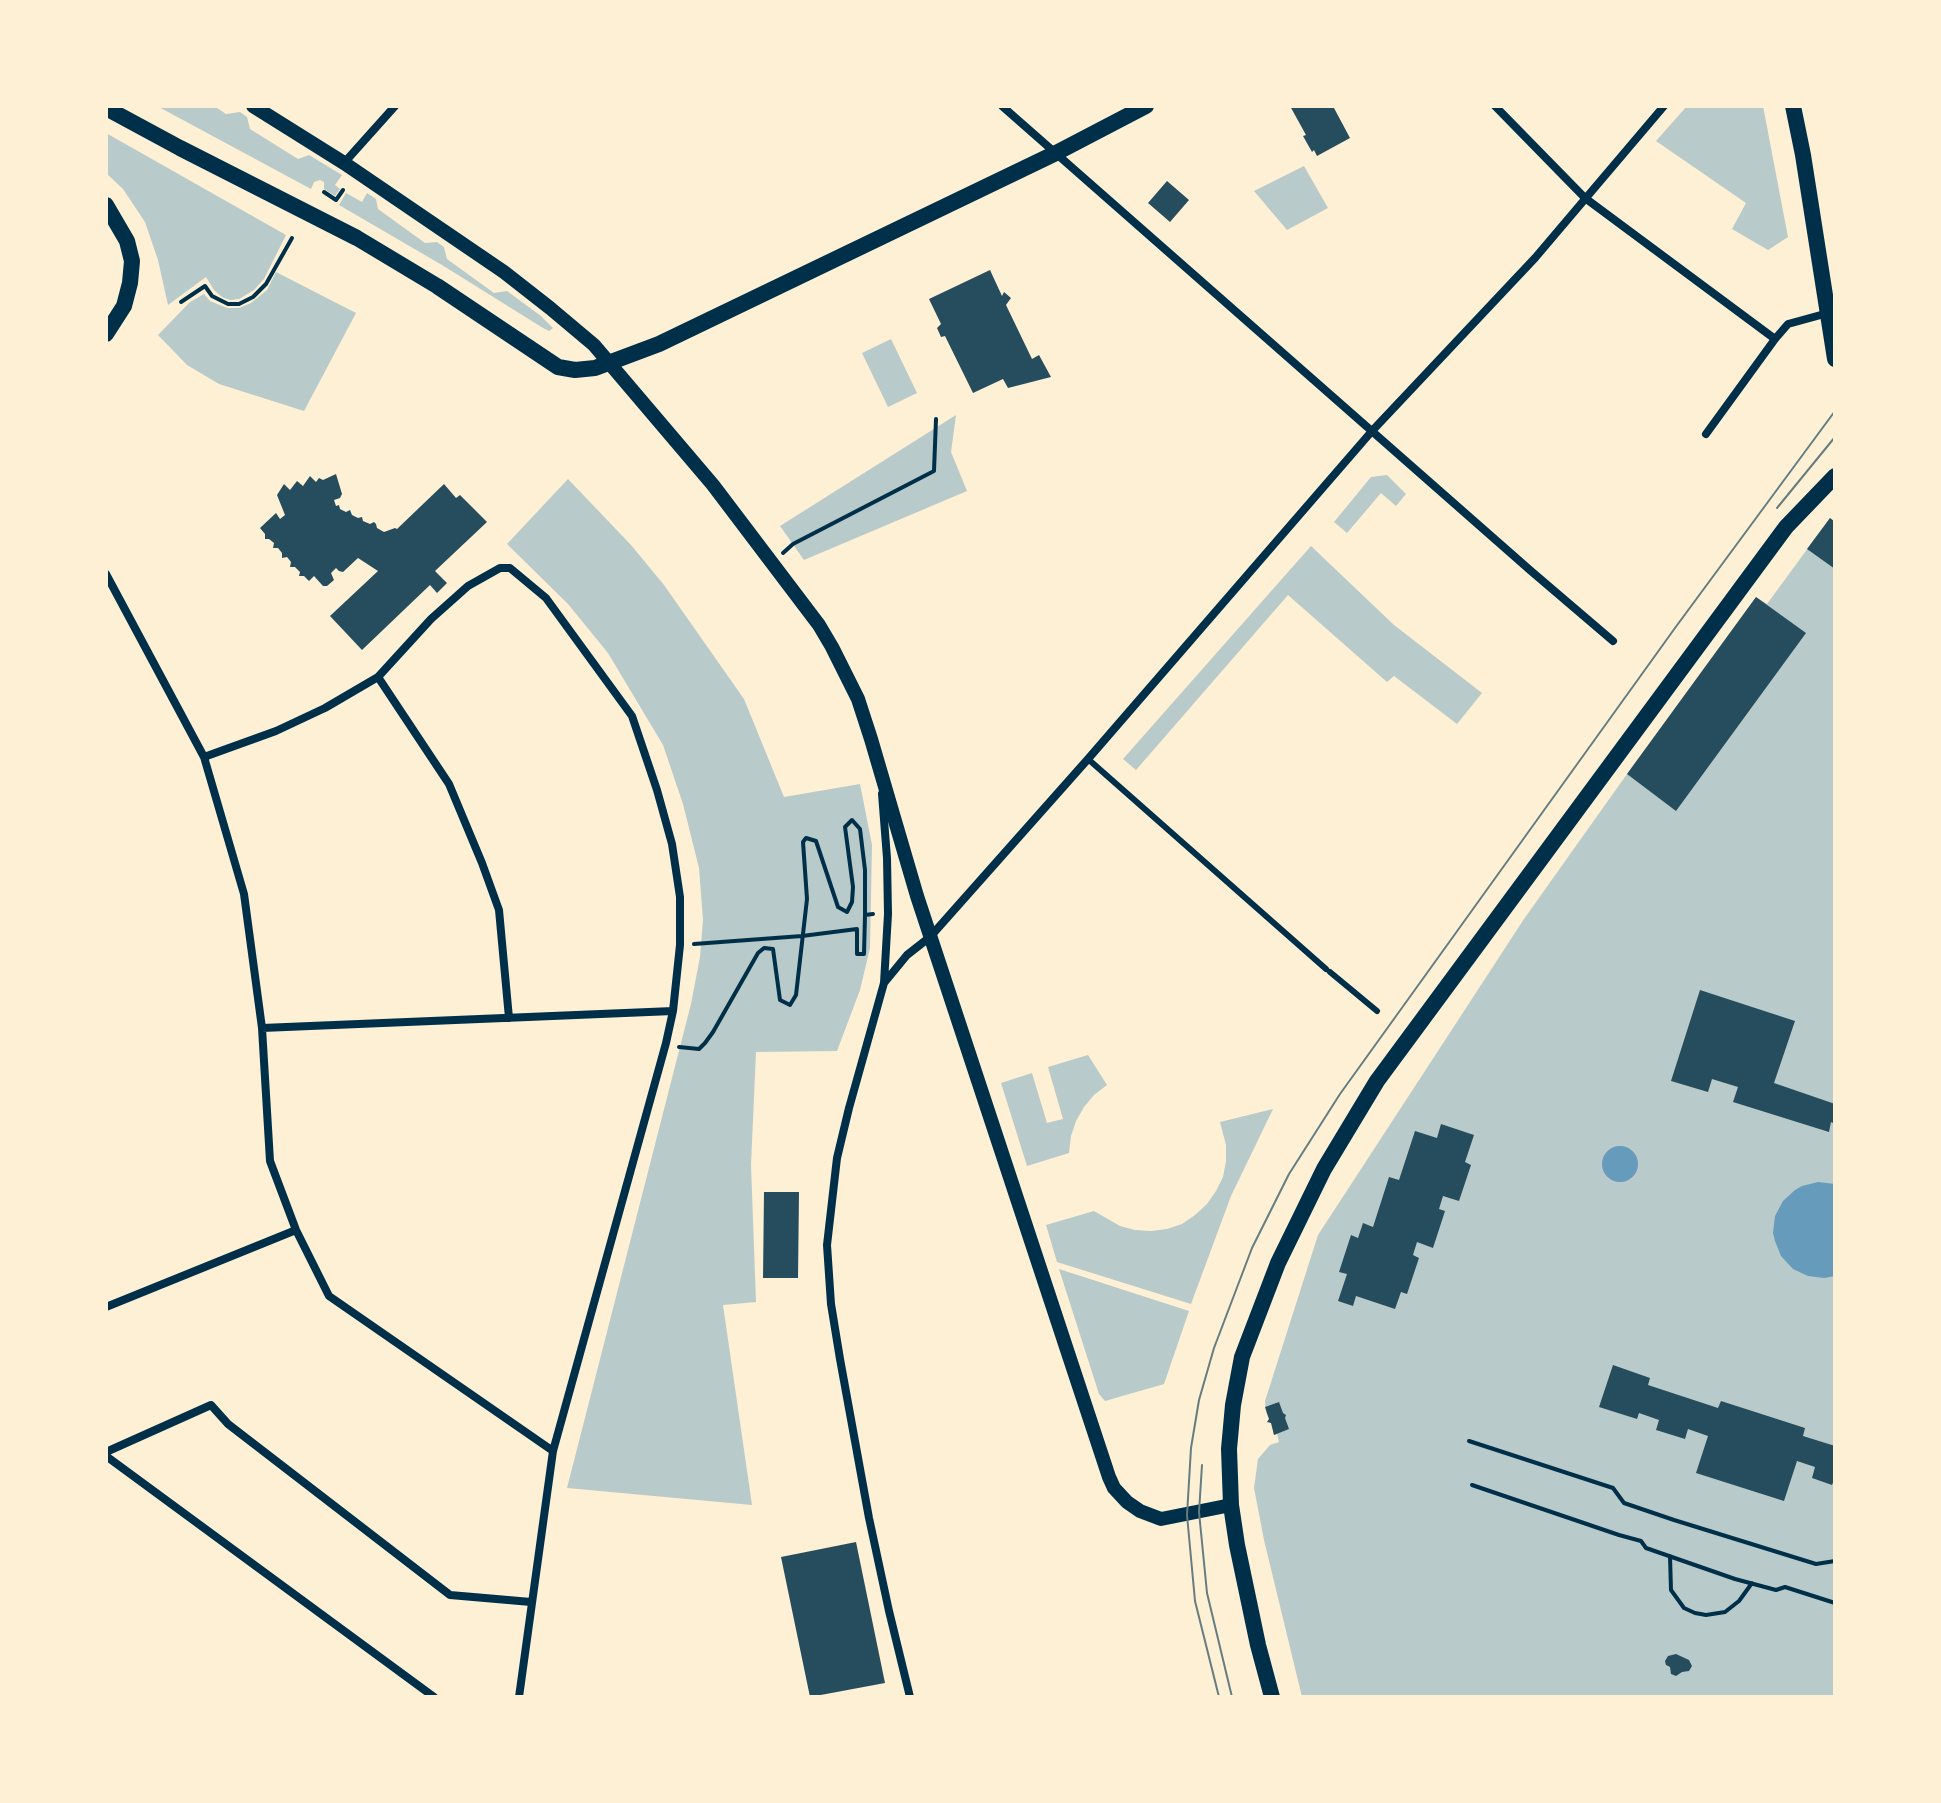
<!DOCTYPE html>
<style>
body{margin:0}
#map{position:relative;width:1941px;height:1803px;overflow:hidden;background:#fdf0d5;font-family:"PT Sans Narrow",sans-serif}
canvas{display:block}
.frame{position:absolute;inset:0;border:108px solid #fdf0d5;pointer-events:none}
</style>
<div id="map">
<canvas width="1941" height="1803"></canvas>
<div class="frame"></div>
</div>
<script>
const ctx = document.querySelector('canvas').getContext('2d');
ctx.lineJoin = 'round';
function fillPath(path, color) {
  ctx.fillStyle = color;
  ctx.fill(path, 'evenodd');
}
function shape(rows) {
  const path = new Path2D();
  for (const r of rows) {
    if (r.length === 3) {
      path.moveTo(r[0] + r[2], r[1]);
      path.arc(r[0], r[1], r[2], 0, 2 * Math.PI);
      continue;
    }
    path.moveTo(r[0], r[1]);
    for (let i = 2; i < r.length; i += 2) path.lineTo(r[i], r[i + 1]);
  }
  return path;
}
function trace(path, color, width, dash) {
  ctx.strokeStyle = color;
  ctx.lineWidth = width;
  ctx.lineCap = dash ? 'butt' : 'round';
  ctx.setLineDash(dash || []);
  ctx.stroke(path);
}
fillPath(shape([
 [157,106,214,106,226,114,240,112,247,117,250,129,298,159,309,155,342,175,335,185,340,189,335,196,324,189,324,182,320,180,314,182,311,189],
 [1687,106,1763,106,1788,237,1768,250,1732,229,1746,203,1656,141],
 [106,133,286,235,264,279,254,290,239,299,230,300,222,297,214,290,206,277,168,305,158,260,145,222,123,189,106,173],
 [1304,166,1328,208,1287,230,1254,191],
 [346,193,362,202,367,193,376,199,378,209,425,243,437,242,444,247,447,259,494,293,507,291,541,316,553,328,549,331,543,328,442,265,339,205],
 [276,272,356,313,304,411,219,384,187,365,158,335,190,302,204,294,210,301,227,308,239,308,251,303,267,290],
 [891,339,917,393,888,407,862,353],
 [956,415,951,452,967,491,804,560,780,526],
 [1387,475,1406,494,1396,506,1381,493,1347,533,1334,522,1371,477],
 [568,479,631,545,664,585,744,699,784,797,860,784,872,845,870,948,860,990,837,1051,756,1052,751,1165,756,1302,723,1305,752,1505,567,1488,691,1004,700,957,703,920,699,868,683,804,663,745,608,653,568,604,507,544],
 [1830,518,1835,522,1835,1697,1302,1697,1264,1540,1254,1488,1258,1459,1270,1445,1279,1442,1277,1434,1274,1435,1271,1419,1269,1419,1266,1412,1265,1401,1318,1235,1524,919,1627,774,1756,597,1767,604],
 [1311,546,1394,625,1482,693,1457,724,1394,676,1387,682,1288,595,1136,770,1123,759],
 [1088,1055,1107,1085,1094,1095,1084,1107,1076,1121,1071,1136,1069,1153,1027,1166,1001,1083,1032,1073,1047,1123,1063,1119,1048,1067],
 [1273,1109,1231,1196,1191,1304,1057,1262,1046,1225,1094,1211,1120,1226,1135,1230,1151,1231,1167,1229,1182,1224,1195,1215,1207,1204,1216,1191,1223,1177,1226,1161,1226,1145,1220,1122],
 [1059,1269,1189,1311,1164,1384,1105,1401,1099,1394]
]), '#b9caca');
fillPath(shape([
 [1620,1164,18],
 [1818,1182,1835,1184,1835,1276,1824,1278,1808,1276,1793,1269,1781,1256,1775,1241,1773,1233,1775,1216,1783,1201,1795,1190,1802,1186]
]), '#669bbc');
fillPath(shape([
 [1290,106,1338,106,1334,108,1350,138,1317,156,1314,150,1312,152,1303,136,1306,135],
 [1167,181,1189,200,1170,222,1148,203],
 [990,270,1002,296,1004,292,1011,298,1006,305,1032,359,1039,355,1051,377,1008,388,1003,379,973,393,945,336,941,337,937,328,941,324,929,299],
 [336,474,342,494,340,498,334,500,336,506,339,505,340,509,346,512,350,510,352,515,358,518,362,517,363,521,370,524,374,522,376,524,377,528,384,532,395,528,397,529,444,484,456,498,460,495,487,522,435,571,447,583,437,593,430,585,362,650,330,616,378,571,358,558,343,572,339,571,336,568,331,573,334,580,327,586,323,586,314,576,309,581,304,576,299,576,300,572,295,567,290,567,291,562,287,557,282,558,282,553,278,548,273,548,274,543,269,539,265,539,265,534,260,528,276,513,280,519,285,515,277,495,284,484,290,490,297,481,303,486,310,476,316,482,319,478,323,480],
 [1830,518,1835,522,1835,569,1807,549],
 [1756,597,1806,633,1676,811,1627,774],
 [1700,990,1795,1021,1774,1083,1835,1104,1835,1124,1831,1122,1829,1132,1733,1102,1738,1087,1712,1079,1708,1092,1671,1081],
 [1441,1124,1474,1135,1465,1162,1471,1165,1459,1201,1443,1196,1439,1209,1445,1211,1433,1248,1417,1242,1413,1255,1419,1258,1407,1294,1401,1292,1395,1309,1356,1296,1353,1306,1338,1301,1347,1274,1339,1272,1351,1235,1358,1238,1363,1223,1373,1227,1389,1177,1399,1180,1415,1131,1437,1138],
 [764,1192,799,1192,798,1278,763,1278],
 [1613,1365,1650,1378,1648,1385,1718,1408,1721,1401,1805,1428,1803,1436,1835,1446,1835,1478,1832,1485,1812,1478,1815,1467,1797,1461,1784,1501,1696,1473,1708,1436,1688,1429,1685,1439,1656,1430,1659,1420,1639,1413,1637,1419,1599,1407],
 [1279,1402,1283,1413,1286,1415,1285,1418,1289,1429,1274,1435,1271,1423,1267,1422,1269,1419,1265,1407],
 [856,1542,885,1683,810,1697,781,1557],
 [1676,1654,1689,1660,1692,1666,1689,1671,1682,1672,1676,1676,1671,1674,1670,1667,1666,1665,1665,1661,1668,1656]
]), '#264d5e');
trace(shape([
 [324,192,336,200,343,190],
 [181,302,205,286,212,296,228,304,239,304,253,297,266,284,292,238],
 [783,553,793,544,934,471,936,419],
 [694,944,802,936,857,929,857,954,864,954,865,915],
 [679,1047,699,1049,705,1043,713,1032,758,953,764,948,773,949,780,1000,790,1005,796,995,807,899,803,842,806,838,816,841,838,907,847,912,852,902,853,887,845,827,852,820,860,829,865,870,865,915,873,914],
 [1469,1441,1613,1488,1624,1503,1674,1520,1816,1564,1835,1561],
 [1472,1485,1619,1535,1641,1541,1646,1548,1735,1579,1776,1590,1785,1587,1835,1603],
 [1670,1556,1671,1590,1684,1608,1695,1613,1706,1615,1725,1612,1739,1601,1752,1583]
]), '#003049', 4);
trace(shape([
 [1088,759,1326,969],
 [1330,972,1377,1011]
]), '#003049', 6);
trace(shape([
 [1002,106,1531,571,1613,641],
 [1495,106,1585,198,1775,339],
 [344,163,395,106],
 [1706,434,1775,339,1788,324,1828,313],
 [106,574,204,757,244,894,262,1028,270,1161,296,1230,329,1296,553,1451],
 [378,677,449,784,482,863,499,910,509,1018],
 [204,757,276,731,325,708,378,677,431,619,468,586,500,568,510,568,546,598,632,716,657,790,672,844,680,897,680,945,673,1011,666,1043,553,1451,519,1697],
 [882,794,887,858,888,914,884,983,849,1108,837,1158,827,1245,831,1304,840,1359,869,1518,889,1611,910,1697],
 [884,983,907,955,930,937,1088,759,1372,431,1535,258,1664,106],
 [262,1028,673,1011],
 [106,1307,296,1230],
 [106,1452,211,1405,228,1424,450,1595,531,1602],
 [106,1456,434,1697]
]), '#003049', 8);
trace(shape([
 [253,106,344,163,504,272,550,308,594,345,713,485,819,625,832,647,858,699,871,739,917,896,1109,1477,1114,1488,1127,1502,1140,1511,1161,1519,1231,1505]
]), '#003049', 14);
trace(shape([
 [1793,106,1803,155,1835,359],
 [106,108,180,148,357,238,437,286,558,367,575,370,595,368,659,344,1056,153,1146,106],
 [106,205,127,241,132,261,130,283,124,306,106,334],
 [1272,1697,1258,1645,1237,1545,1231,1505,1229,1449,1233,1405,1242,1357,1278,1263,1324,1169,1377,1081,1786,527,1835,476]
]), '#003049', 16);
trace(shape([
 [1777,508,1835,437],
 [1202,1465,1199,1512,1207,1593,1232,1697],
 [1219,1697,1195,1601,1187,1515,1191,1448,1199,1400,1214,1348,1252,1248,1289,1174,1340,1094,1675,628,1835,411]
]), '#657d81', 2);
</script>
